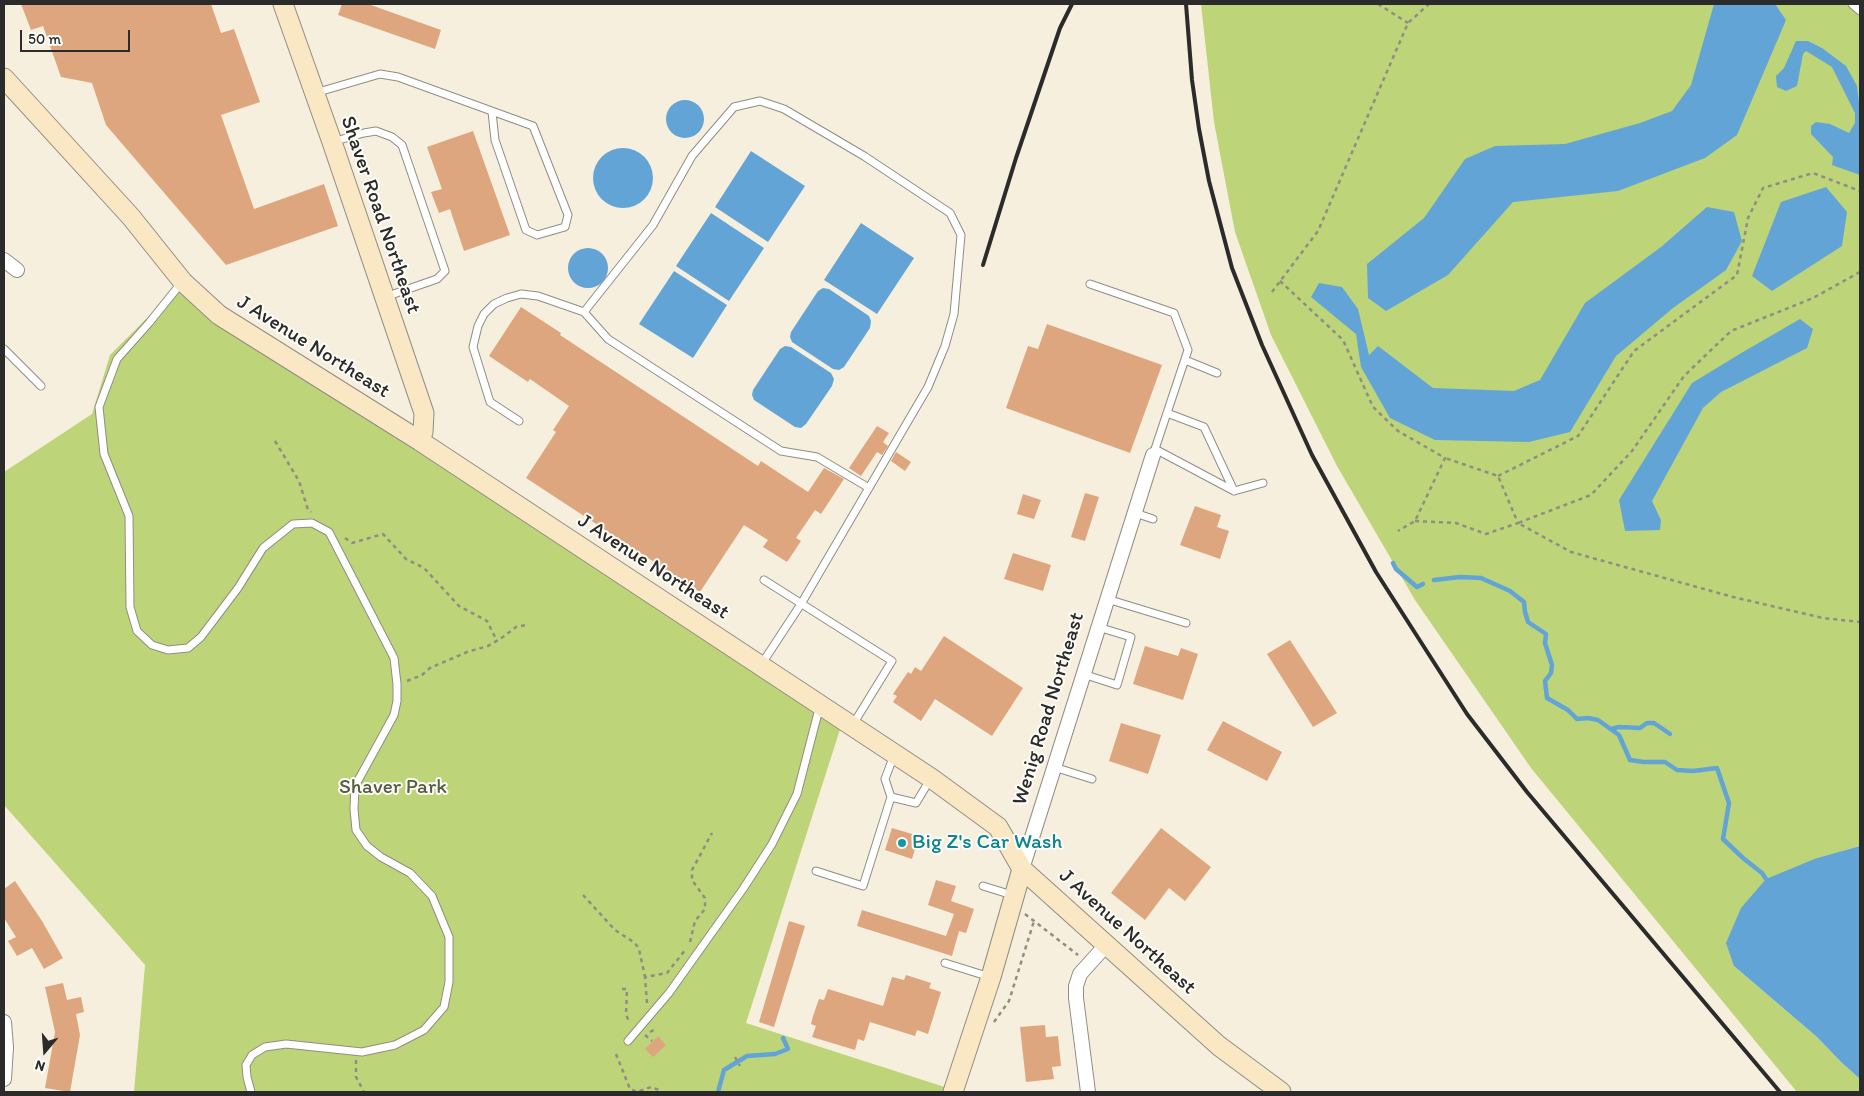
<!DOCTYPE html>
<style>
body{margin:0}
#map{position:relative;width:1864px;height:1096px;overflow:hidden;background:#f6efde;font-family:Itim,sans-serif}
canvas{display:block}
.frame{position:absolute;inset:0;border:5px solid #2b2b2b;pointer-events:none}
.north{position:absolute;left:20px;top:1026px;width:50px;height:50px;-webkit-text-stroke:4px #fdfcf7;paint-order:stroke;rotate:198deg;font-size:14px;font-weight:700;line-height:20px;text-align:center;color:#2b2b2b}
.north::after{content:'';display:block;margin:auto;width:18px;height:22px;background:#2b2b2b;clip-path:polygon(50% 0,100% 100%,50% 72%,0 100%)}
.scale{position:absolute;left:20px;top:30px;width:110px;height:22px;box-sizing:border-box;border:2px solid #2b2b2b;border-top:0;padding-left:6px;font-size:15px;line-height:18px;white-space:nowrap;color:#2b2b2b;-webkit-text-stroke:4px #fdfcf7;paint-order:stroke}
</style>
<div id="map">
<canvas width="1864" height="1096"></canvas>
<div class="frame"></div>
<div class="north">N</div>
<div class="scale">50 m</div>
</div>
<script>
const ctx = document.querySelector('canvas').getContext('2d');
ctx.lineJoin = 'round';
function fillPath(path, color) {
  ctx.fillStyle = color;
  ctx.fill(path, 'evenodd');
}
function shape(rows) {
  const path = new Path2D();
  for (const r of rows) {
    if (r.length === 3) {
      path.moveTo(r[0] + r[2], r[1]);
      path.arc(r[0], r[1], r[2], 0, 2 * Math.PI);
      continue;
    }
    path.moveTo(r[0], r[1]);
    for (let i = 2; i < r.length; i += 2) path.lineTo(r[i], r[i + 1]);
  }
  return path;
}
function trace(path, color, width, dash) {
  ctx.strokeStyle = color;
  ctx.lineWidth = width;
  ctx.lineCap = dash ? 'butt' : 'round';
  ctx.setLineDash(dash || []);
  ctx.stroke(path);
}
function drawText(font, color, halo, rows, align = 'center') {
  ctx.font = font + ' Itim,sans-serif';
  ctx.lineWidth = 4;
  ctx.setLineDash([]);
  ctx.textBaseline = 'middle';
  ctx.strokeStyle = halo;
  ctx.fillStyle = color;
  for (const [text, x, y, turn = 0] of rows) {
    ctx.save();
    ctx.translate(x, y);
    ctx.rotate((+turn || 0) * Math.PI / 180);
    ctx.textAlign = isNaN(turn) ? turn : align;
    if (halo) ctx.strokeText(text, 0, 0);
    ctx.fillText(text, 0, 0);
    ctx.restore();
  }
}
fillPath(shape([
 [1201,4,1860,4,1860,846,1817,858,1734,966,1817,1037,1841,1062,1860,1079,1860,1092,1797,1092,1531,768,1415,600,1337,466,1271,335,1235,232,1214,122],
 [183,282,843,720,746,1023,954,1090,953,1092,134,1092,145,965,4,805,4,472,92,414,110,355]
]), '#bdd479');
fillPath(shape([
 [1714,4,1775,4,1786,20,1737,135,1705,158,1618,191,1513,202,1448,275,1386,311,1368,298,1367,264,1424,218,1465,159,1495,146,1565,144,1640,123,1672,111,1691,85],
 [1796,41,1808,41,1822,48,1846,66,1857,86,1860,112,1860,175,1832,165,1833,157,1811,134,1811,126,1816,122,1830,124,1849,133,1855,123,1855,113,1832,67,1806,51,1803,54,1797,86,1786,91,1777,87,1776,76,1784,68],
 [685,119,19],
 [623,178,30],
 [751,151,805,186,768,242,715,207],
 [1826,187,1847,212,1842,246,1772,291,1752,276,1781,202],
 [1707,207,1734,212,1742,241,1726,270,1673,308,1616,356,1570,432,1529,442,1435,440,1390,418,1361,367,1356,334,1311,297,1319,283,1342,287,1358,309,1369,355,1378,346,1433,388,1514,391,1540,380,1585,303,1661,247],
 [711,213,764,248,729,301,676,266],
 [861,223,914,258,877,314,824,280],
 [588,268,20],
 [674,271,727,305,693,358,639,324],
 [823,288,829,289,869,316,871,321,870,328,844,367,839,370,833,369,792,342,790,337,791,332,818,291],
 [1800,319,1813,329,1807,348,1721,392,1703,408,1652,501,1661,520,1660,530,1625,531,1619,500,1692,383,1743,352],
 [785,346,791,347,831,373,834,379,832,386,806,424,801,428,795,427,754,400,752,395,753,390,780,349],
 [1860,846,1860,1079,1841,1062,1817,1037,1734,966,1726,943,1741,908,1766,879,1817,858]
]), '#63a4d7');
trace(shape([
 [1393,563,1396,569,1417,587,1423,584],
 [1434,580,1460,577,1481,578,1510,591,1524,602,1525,612,1528,622,1546,634,1545,643,1552,665,1551,673,1545,681,1547,698,1568,710,1577,719,1588,718,1598,720,1619,735,1630,760,1644,762,1665,762,1677,770,1693,771,1717,768,1729,803,1723,839,1743,858,1762,873,1766,879],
 [1611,729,1619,727,1640,728,1647,723,1654,723,1670,734],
 [718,1092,724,1070,747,1056,775,1054,788,1049,783,1038]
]), '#63a4d7', 4.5);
fillPath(shape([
 [21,4,211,4,221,33,234,29,260,102,221,115,254,209,324,184,338,226,226,265,106,125,92,83,61,77,43,26,31,30],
 [342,4,368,4,441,30,435,49,338,15],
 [473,131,510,235,464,251,450,209,439,213,431,192,442,189,427,147],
 [521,307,561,333,560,335,758,466,761,461,808,492,824,468,844,479,821,514,815,510,796,538,801,541,787,562,763,547,768,540,744,525,700,592,526,478,556,432,553,430,569,406,530,379,528,382,489,356],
 [1047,324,1162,365,1130,453,1006,408,1028,346,1038,349],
 [877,426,889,433,883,442,888,446,882,455,877,452,861,476,849,468],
 [896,452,911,462,905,471,891,461],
 [1085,493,1099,497,1085,541,1071,537],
 [1023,494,1041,500,1034,519,1017,514],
 [1195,506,1221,515,1217,527,1229,531,1220,559,1180,545],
 [1013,553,1051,565,1043,591,1004,579],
 [944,636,1023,688,992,736,935,699,921,721,893,702,897,696,893,694,908,672,911,674,915,667,921,671],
 [1290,640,1337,713,1313,727,1267,654],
 [1145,646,1178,656,1181,648,1198,654,1183,700,1133,684],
 [1223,721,1282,752,1267,781,1207,750],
 [1121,723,1161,735,1148,774,1109,761],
 [892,828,919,836,912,859,885,850],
 [1161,828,1211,867,1185,901,1169,888,1145,920,1111,893],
 [936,880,956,886,951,901,974,909,966,933,959,931,952,956,857,926,862,910,946,936,954,914,928,905],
 [15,881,42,921,63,958,44,969,32,948,17,956,8,941,16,937,4,918,4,889],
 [789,921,805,926,774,1027,759,1022],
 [906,975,931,983,929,988,941,992,928,1034,917,1030,915,1036,870,1022,864,1041,858,1039,855,1050,812,1037,816,1026,811,1024,813,1016,819,999,824,1000,828,989,883,1006,892,977,904,980],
 [63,983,67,1000,81,997,84,1012,76,1014,80,1035,70,1092,45,1088,55,1032,45,987],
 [1045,1025,1046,1037,1058,1036,1061,1066,1052,1067,1054,1079,1026,1082,1020,1027],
 [658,1036,666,1045,653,1057,645,1049]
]), '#dea67e');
const lane = shape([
 [1852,4,1860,11],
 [315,93,380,74,398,77,533,126,568,215,565,227,537,235,526,230,495,140,492,112],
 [332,142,364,133,376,131,392,137,402,145,445,271,437,279,385,297],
 [182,282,149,323,117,359,99,407,104,454,129,516,130,607,137,631,152,645,168,650,188,648,201,637,238,588,263,548,293,524,312,523,329,532,394,658,397,684,397,701,394,715,355,786,354,809,356,830,367,846,381,857,410,873,432,896,449,937,449,982,444,1007,424,1030,395,1045,362,1052,286,1044,265,1047,252,1055,246,1065,247,1077,251,1092],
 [1090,284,1174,313,1188,350,1153,455],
 [584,312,608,339,781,451,817,457,869,488],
 [4,349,41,386],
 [1185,360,1217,373],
 [1167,413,1204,427,1234,491],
 [519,421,490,402,473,347,478,326,484,314,494,304,507,298,521,294,538,296,584,312,653,225,692,156,734,107,760,101,784,109,864,156,950,213,961,235,954,314,945,346,928,387,801,604,761,665],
 [1155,449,1234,491,1263,483],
 [1135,513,1153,519],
 [764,580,892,661,852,726],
 [1107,599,1186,623],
 [1083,674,1117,685,1131,637,1098,627],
 [1054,767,1092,779],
 [891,797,916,803,931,778],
 [816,871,863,886,891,797,885,779,894,755],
 [983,886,1012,895],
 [945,963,990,977],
 [628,1041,669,993,743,889,772,844,797,794,820,705]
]);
const street = shape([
 [4,260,17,270],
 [1022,869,1153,455],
 [4,1022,6,1047,4,1079],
 [1088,1092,1076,998,1076,986,1080,974,1107,944]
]);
const secondary = shape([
 [283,4,332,142,424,413,423,432,420,441],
 [4,78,131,217,183,282,219,315,420,441,931,778,998,827,1022,869,1219,1046,1281,1092],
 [953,1092,991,977,1022,869]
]);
trace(lane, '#908d84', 9);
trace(street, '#908d84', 16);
trace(secondary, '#908d84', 21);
trace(shape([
 [1378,4,1408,23],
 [1860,272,1813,298,1731,331,1684,376,1632,451,1591,495,1518,523,1571,552,1733,597,1823,618,1860,622],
 [1280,281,1343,340,1373,407,1398,431,1445,458,1415,521,1398,531],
 [1272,292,1318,231,1408,23,1429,4],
 [275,441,299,481,308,510,311,512],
 [1498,476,1578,436,1634,351,1737,275,1748,218,1763,188,1813,173,1860,191],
 [1415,521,1456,523,1486,534,1518,523,1498,476,1445,458],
 [345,538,352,543,383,534,406,559,424,568,459,606,487,621,497,641],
 [407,681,422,675,430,668,467,652,488,646,503,637,516,627,526,625],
 [583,895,615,930,635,943,639,949,645,977],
 [1025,914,1078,955],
 [690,942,695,921,705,909,705,898,692,880,692,870,712,833],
 [622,989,627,989,626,1014,629,1022],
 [647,1003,645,977,667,973,686,949],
 [994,1022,1009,1001,1034,921],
 [650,1032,656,1029],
 [645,1035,652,1041],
 [616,1054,630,1089,637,1092,651,1087,659,1090,660,1092],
 [735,1057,740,1066],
 [356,1060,356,1077,364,1092]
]), '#908d84', 2.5, [4, 4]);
trace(lane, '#fff', 7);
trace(street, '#fff', 14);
trace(secondary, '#fae7c3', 19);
trace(shape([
 [1186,4,1192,80,1199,129,1209,181,1232,268,1262,345,1312,455,1376,572,1467,714,1527,792,1780,1092],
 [983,265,1016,158,1060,28,1072,4]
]), '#2b2b2b', 4);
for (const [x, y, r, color] of [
 [902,843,5,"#0f9aa8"]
]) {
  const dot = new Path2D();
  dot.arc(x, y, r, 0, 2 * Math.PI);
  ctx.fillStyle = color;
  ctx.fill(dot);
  trace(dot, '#fdfcf7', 2);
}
drawText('21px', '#2b2b2b', '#fdfcf7', [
 ["Shaver Road Northeast",380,215,71],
 ["J Avenue Northeast",313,347,32],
 ["J Avenue Northeast",653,567,33],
 ["Wenig Road Northeast",1049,709,-73],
 ["J Avenue Northeast",1127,932,42]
]);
drawText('21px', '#575e42', '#fdfcf7', [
 ["Shaver Park",393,788]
]);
drawText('21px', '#0d838f', '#fdfcf7', [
 ["Big Z's Car Wash",912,843]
], 'left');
</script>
